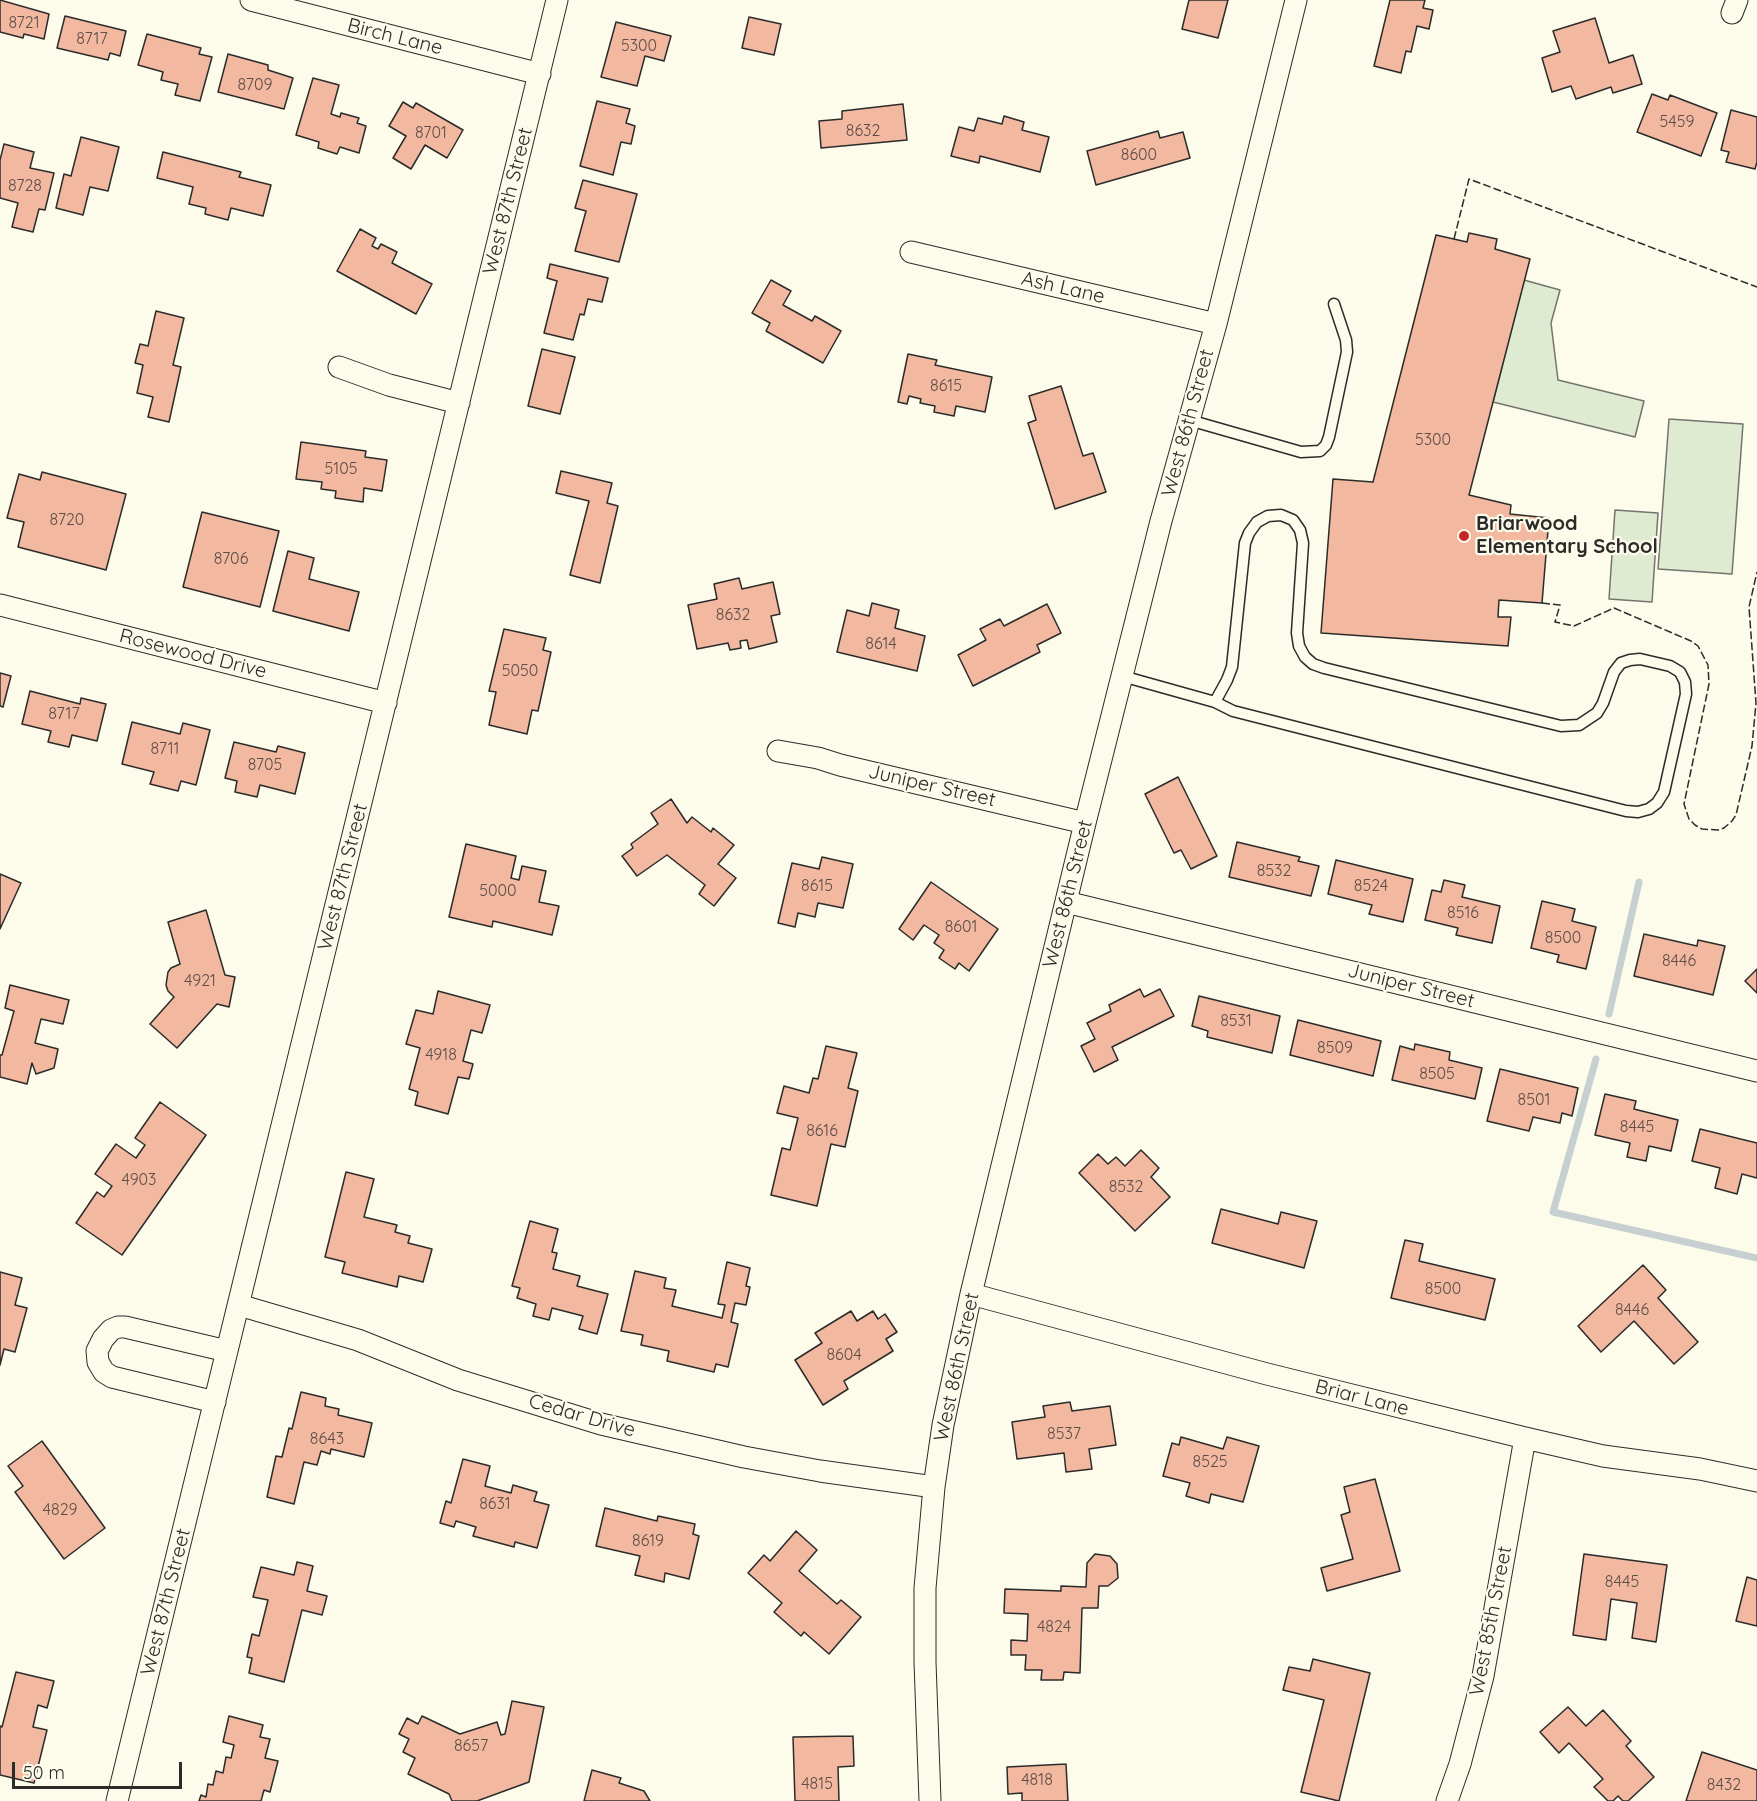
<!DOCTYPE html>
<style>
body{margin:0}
#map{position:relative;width:1757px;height:1801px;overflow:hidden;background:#fdfbea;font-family:Quicksand,sans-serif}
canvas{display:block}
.scale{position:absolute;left:12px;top:1762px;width:170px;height:27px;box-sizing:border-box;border:3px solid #2b2b2b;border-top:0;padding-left:8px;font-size:18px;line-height:21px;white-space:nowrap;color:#2b2b2b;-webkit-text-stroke:4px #fdfbea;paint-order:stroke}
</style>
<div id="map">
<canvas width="1757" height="1801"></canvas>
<div class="scale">50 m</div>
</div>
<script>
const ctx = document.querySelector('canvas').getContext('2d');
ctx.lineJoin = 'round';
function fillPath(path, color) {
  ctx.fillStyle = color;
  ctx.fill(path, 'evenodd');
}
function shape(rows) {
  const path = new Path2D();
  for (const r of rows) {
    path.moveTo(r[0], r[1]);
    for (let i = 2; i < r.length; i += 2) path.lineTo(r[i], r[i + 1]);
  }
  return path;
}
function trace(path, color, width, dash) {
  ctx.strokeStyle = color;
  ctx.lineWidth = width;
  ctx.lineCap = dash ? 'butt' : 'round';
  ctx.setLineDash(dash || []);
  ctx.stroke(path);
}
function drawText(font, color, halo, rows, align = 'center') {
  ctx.font = font + ' Quicksand,sans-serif';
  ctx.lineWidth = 4.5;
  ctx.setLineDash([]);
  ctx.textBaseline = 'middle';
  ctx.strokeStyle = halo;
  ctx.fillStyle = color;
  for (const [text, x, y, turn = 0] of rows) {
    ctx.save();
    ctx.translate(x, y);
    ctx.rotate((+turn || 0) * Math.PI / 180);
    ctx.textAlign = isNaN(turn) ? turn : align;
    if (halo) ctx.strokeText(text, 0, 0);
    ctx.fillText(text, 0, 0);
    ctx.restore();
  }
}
const green = shape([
 [1524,280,1560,290,1551,323,1558,380,1644,401,1635,437,1493,402,1524,280],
 [1669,419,1743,424,1732,574,1658,569,1669,419],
 [1615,510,1658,513,1652,602,1609,599,1615,510]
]);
fillPath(green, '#deebd1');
trace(green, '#74746e', 1.5);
trace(shape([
 [1609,1014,1639,882],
 [1596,1059,1553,1212,1757,1258]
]), '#c7d0d0', 7);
const building = shape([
 [0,0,49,14,44,39,24,34,23,38,0,32,0,0],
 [1189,0,1228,0,1218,38,1182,29,1189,0],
 [1390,0,1425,0,1423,8,1433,10,1429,29,1417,26,1411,52,1406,51,1401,73,1374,66,1390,0],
 [65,16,126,31,120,56,110,53,108,60,57,48,65,16],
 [749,17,781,24,774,55,742,48,749,17],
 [1595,18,1609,63,1633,55,1642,84,1613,93,1611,87,1576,99,1571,86,1552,92,1542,58,1560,52,1553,31,1595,18],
 [616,22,671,36,664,61,645,56,637,86,601,77,616,22],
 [147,34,201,48,199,54,212,57,200,101,175,95,178,84,161,80,163,72,138,65,147,34],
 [228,54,268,65,268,70,293,78,284,109,218,92,228,54],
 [313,78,339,85,331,114,340,117,341,113,359,118,357,123,366,126,359,153,340,147,337,154,318,148,319,142,296,135,313,78],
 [1652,94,1668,100,1670,95,1717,113,1701,156,1637,132,1652,94],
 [597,101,630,109,626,123,635,126,631,144,621,142,613,175,580,166,597,101],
 [403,102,413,108,416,103,463,130,447,158,425,145,411,169,393,158,406,136,389,126,403,102],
 [903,104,907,140,821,148,819,121,842,119,842,111,903,104],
 [1731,110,1757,117,1757,162,1755,169,1726,162,1729,152,1721,150,1731,110],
 [1004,116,1024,122,1022,130,1049,137,1040,172,980,156,979,163,951,156,959,127,974,131,978,118,1002,124,1004,116],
 [1158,131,1160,138,1183,132,1190,158,1096,185,1087,151,1158,131],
 [81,137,119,147,108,191,90,187,83,215,56,208,64,174,71,176,81,137],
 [4,144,34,152,30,168,54,173,45,210,39,209,33,232,12,227,18,203,0,198,0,160,4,144],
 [163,152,241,172,239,177,271,185,263,216,231,208,228,220,205,214,206,208,189,204,193,187,157,178,163,152],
 [583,180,637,194,619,262,575,251,586,211,575,208,583,180],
 [360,229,376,238,372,246,378,249,381,244,397,252,392,263,432,284,416,314,337,271,360,229],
 [1469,233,1497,239,1495,249,1530,259,1469,495,1511,505,1510,514,1549,518,1542,603,1499,600,1498,617,1511,617,1508,646,1321,633,1333,479,1373,482,1436,235,1467,242,1469,233],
 [550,264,608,278,602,302,588,299,584,315,580,314,573,340,544,333,557,281,547,278,550,264],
 [771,280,791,291,783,305,812,321,815,316,841,331,823,363,766,331,770,323,752,313,771,280],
 [156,311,184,318,173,365,181,367,169,422,148,417,153,397,137,393,143,365,135,363,140,344,148,346,156,311],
 [542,349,575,357,560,414,528,406,542,349],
 [908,354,937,360,935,365,992,377,985,412,956,406,954,416,934,412,935,406,920,403,921,399,909,396,907,404,898,402,908,354],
 [1061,386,1083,456,1093,453,1106,492,1055,509,1028,423,1036,420,1029,396,1061,386],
 [301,442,366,451,365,457,387,460,382,491,364,488,363,502,335,498,336,491,321,489,322,482,296,479,301,442],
 [561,471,612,483,607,503,618,506,600,583,570,575,589,501,556,493,561,471],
 [42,472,126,494,106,570,18,547,24,522,7,518,19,474,40,480,42,472],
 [202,512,279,531,260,607,183,587,202,512],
 [288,551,314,558,309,579,359,592,349,631,273,611,288,551],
 [739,578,742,589,773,582,780,614,771,616,777,642,749,649,747,640,740,641,741,648,730,650,728,643,697,649,688,605,717,599,714,584,739,578],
 [872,603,899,610,895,628,925,636,917,671,837,652,847,610,869,616,872,603],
 [1047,604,1061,633,1037,645,1040,652,973,686,958,655,986,640,980,629,1000,619,1004,626,1047,604],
 [504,629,546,638,543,650,551,652,538,711,532,710,527,734,489,725,496,692,489,691,504,629],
 [0,673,11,676,3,707,0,706,0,673],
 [30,691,80,704,81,698,106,704,97,741,72,735,69,747,48,742,51,731,22,724,30,691],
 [132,722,180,734,183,723,210,730,196,785,181,781,178,791,150,784,154,772,122,764,132,722],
 [234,742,276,752,278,746,305,753,295,794,260,785,257,797,235,792,237,781,225,778,234,742],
 [1178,777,1217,856,1191,869,1181,850,1174,853,1145,794,1178,777],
 [671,799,687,823,692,817,711,832,713,828,734,845,718,864,736,878,714,906,699,894,705,885,667,855,637,876,622,856,633,848,631,844,658,824,651,813,671,799],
 [1237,842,1300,857,1298,861,1319,866,1311,896,1229,877,1237,842],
 [466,844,516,856,511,878,519,880,522,866,546,871,539,902,559,906,552,935,493,921,492,927,449,917,466,844],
 [822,857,853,864,843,908,818,903,815,917,798,913,795,927,778,923,792,863,819,869,822,857],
 [1336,860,1413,879,1403,922,1369,914,1372,905,1328,894,1336,860],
 [0,874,21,883,0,929,0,874],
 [1444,880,1465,885,1462,897,1500,906,1492,943,1456,935,1458,928,1425,920,1432,890,1441,892,1444,880],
 [931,882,998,929,969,971,959,963,955,969,939,958,944,950,934,943,939,935,924,925,913,940,899,929,931,882],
 [1542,901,1575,909,1572,921,1596,927,1586,969,1557,962,1559,955,1531,948,1542,901],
 [206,910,225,975,235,977,229,1007,217,1004,177,1048,150,1024,174,997,168,991,166,985,168,972,171,968,180,964,168,922,206,910],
 [1644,934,1697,946,1698,940,1725,946,1713,995,1634,976,1644,934],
 [1757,969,1757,993,1745,981,1757,969],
 [10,985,69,1000,63,1024,41,1019,35,1043,58,1049,54,1068,36,1074,32,1063,27,1084,0,1077,0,1055,2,1055,14,1011,5,1008,10,985],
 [1140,989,1144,997,1160,989,1174,1016,1112,1047,1118,1060,1094,1072,1081,1046,1095,1039,1087,1023,1111,1011,1109,1005,1140,989],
 [438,991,490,1005,482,1033,471,1030,463,1061,473,1064,469,1079,458,1077,448,1114,415,1105,418,1092,409,1089,420,1048,406,1044,416,1010,433,1014,438,991],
 [1199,996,1280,1016,1272,1053,1207,1037,1208,1031,1192,1026,1199,996],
 [1298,1020,1381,1041,1373,1076,1290,1055,1298,1020],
 [1415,1044,1450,1052,1449,1060,1482,1068,1475,1099,1392,1080,1400,1046,1414,1050,1415,1044],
 [826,1046,857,1053,848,1088,858,1091,845,1147,831,1144,817,1206,771,1195,782,1148,790,1150,798,1118,777,1113,784,1086,809,1093,813,1078,818,1079,826,1046],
 [1500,1069,1578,1088,1572,1116,1562,1113,1560,1123,1533,1117,1529,1131,1487,1121,1500,1069],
 [1605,1094,1636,1101,1634,1109,1678,1120,1671,1151,1649,1146,1646,1161,1627,1157,1630,1143,1595,1135,1605,1094],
 [160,1102,206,1135,122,1255,76,1223,97,1192,104,1197,112,1186,95,1174,116,1144,136,1158,145,1145,135,1138,160,1102],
 [1700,1129,1757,1143,1757,1178,1742,1174,1737,1194,1715,1188,1720,1168,1692,1161,1700,1129],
 [1141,1150,1159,1168,1151,1177,1170,1197,1135,1231,1079,1173,1098,1154,1108,1164,1116,1157,1125,1166,1141,1150],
 [346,1172,374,1179,364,1217,397,1225,395,1232,410,1236,408,1243,432,1249,423,1282,399,1276,397,1287,342,1273,345,1262,325,1257,346,1172],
 [1221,1209,1278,1224,1281,1212,1317,1221,1304,1268,1212,1243,1221,1209],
 [530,1221,558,1229,552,1252,557,1253,553,1269,580,1276,577,1286,608,1294,597,1334,579,1329,583,1316,552,1308,549,1320,533,1316,536,1304,517,1298,520,1288,512,1286,530,1221],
 [1405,1240,1423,1244,1419,1261,1495,1279,1485,1320,1391,1298,1405,1240],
 [727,1262,750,1268,746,1286,750,1287,746,1305,735,1303,731,1322,738,1324,728,1367,716,1364,714,1372,667,1361,669,1351,641,1345,643,1335,621,1331,635,1271,666,1278,664,1288,676,1290,672,1306,722,1318,725,1305,718,1304,727,1262],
 [1643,1265,1666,1290,1658,1298,1698,1342,1674,1364,1634,1321,1601,1352,1578,1326,1643,1265],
 [0,1272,22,1278,15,1305,27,1308,15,1352,4,1349,0,1365,0,1272],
 [851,1311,857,1321,873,1311,878,1319,885,1314,897,1332,886,1339,893,1351,844,1381,848,1389,823,1405,795,1360,822,1343,815,1333,851,1311],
 [301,1392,326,1398,325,1406,339,1409,338,1415,372,1423,364,1457,331,1449,330,1454,321,1451,317,1465,304,1462,294,1504,267,1497,276,1456,282,1457,289,1428,292,1429,301,1392],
 [1070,1402,1072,1411,1110,1406,1116,1445,1089,1449,1092,1469,1066,1472,1064,1453,1017,1459,1012,1422,1045,1417,1043,1406,1070,1402],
 [1181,1437,1223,1449,1227,1437,1259,1446,1243,1502,1211,1494,1209,1503,1186,1496,1190,1483,1163,1476,1172,1443,1179,1445,1181,1437],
 [42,1441,105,1528,64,1559,15,1492,23,1486,8,1466,42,1441],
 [463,1459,490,1466,485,1486,511,1493,513,1485,537,1492,534,1501,549,1505,537,1548,515,1542,514,1547,473,1536,476,1527,456,1521,454,1527,440,1523,446,1501,451,1503,463,1459],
 [1375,1479,1400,1571,1327,1591,1321,1568,1353,1559,1341,1515,1350,1512,1344,1487,1375,1479],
 [605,1508,657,1521,658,1516,695,1524,693,1534,699,1536,689,1579,665,1573,664,1582,635,1575,640,1556,596,1546,605,1508],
 [796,1531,817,1550,799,1571,837,1604,841,1600,861,1617,829,1654,804,1632,801,1636,774,1612,782,1603,748,1573,764,1555,770,1561,796,1531],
 [1095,1554,1110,1556,1117,1564,1118,1578,1108,1586,1099,1586,1098,1608,1082,1608,1080,1673,1064,1672,1063,1680,1041,1680,1042,1670,1025,1670,1026,1655,1011,1655,1011,1640,1027,1641,1028,1614,1004,1613,1005,1589,1061,1591,1061,1586,1086,1587,1087,1563,1095,1554],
 [1584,1554,1667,1565,1656,1642,1632,1638,1637,1603,1611,1599,1606,1640,1573,1635,1584,1554],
 [297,1562,313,1566,307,1591,327,1596,322,1615,302,1610,284,1682,249,1673,252,1658,247,1657,252,1634,259,1636,268,1600,253,1597,261,1567,294,1575,297,1562],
 [1747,1577,1757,1580,1757,1626,1736,1621,1747,1577],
 [1313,1659,1370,1673,1339,1801,1301,1792,1324,1700,1283,1690,1289,1667,1310,1671,1313,1659],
 [16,1672,54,1681,47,1708,38,1705,33,1727,47,1730,34,1783,0,1775,0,1726,2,1727,16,1672],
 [512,1701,544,1707,529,1782,477,1801,452,1801,449,1794,408,1774,415,1758,403,1752,409,1739,399,1734,407,1718,418,1724,422,1716,460,1734,497,1722,501,1735,505,1734,512,1701],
 [1568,1707,1586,1726,1603,1710,1631,1741,1626,1746,1654,1777,1628,1801,1623,1801,1618,1796,1613,1801,1608,1801,1594,1787,1603,1779,1569,1743,1559,1753,1540,1732,1568,1707],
 [229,1716,263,1725,260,1737,270,1739,265,1758,278,1761,270,1792,264,1790,261,1801,199,1801,201,1795,206,1797,208,1784,213,1785,216,1771,223,1773,226,1757,231,1758,234,1745,223,1742,229,1716],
 [853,1736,854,1766,838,1767,839,1801,795,1801,793,1737,853,1736],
 [1702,1752,1757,1770,1757,1801,1686,1801,1702,1752],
 [1066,1764,1068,1801,1022,1801,1022,1793,1008,1794,1007,1767,1066,1764],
 [592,1770,621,1778,619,1783,644,1791,650,1801,584,1801,592,1770]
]);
fillPath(building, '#f2b8a0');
trace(building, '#2b2b2b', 1.5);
const lane = shape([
 [1189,420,1301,452,1320,451,1326,445,1329,437,1347,352,1346,340,1334,304],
 [1122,676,1215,702,1233,711,1626,811,1638,812,1649,809,1657,803,1664,792,1686,694,1685,682,1680,672,1670,666,1640,659,1630,660,1621,663,1614,672,1603,703,1597,713,1579,725,1561,726,1324,668,1313,664,1305,657,1299,646,1297,633,1303,543,1300,530,1293,520,1281,515,1268,516,1257,522,1249,533,1245,543,1232,667,1227,680,1215,702]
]);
const street = shape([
 [251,0,540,74],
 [1732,13,1737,0],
 [911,252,1216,324],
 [339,367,389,385,459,403],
 [0,605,386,703],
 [778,751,818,758,840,765,1085,823],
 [1066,902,1757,1071],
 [971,1294,1267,1374,1525,1438,1603,1456,1700,1469,1757,1481],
 [239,1305,358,1340,458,1380,601,1424,744,1457,820,1471,934,1487],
 [215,1402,112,1377,104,1372,98,1362,97,1351,103,1339,111,1330,118,1327,125,1327,227,1351],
 [117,1801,557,0],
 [930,1801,925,1662,925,1588,934,1487,943,1425,971,1294,1085,823,1161,521,1216,324,1296,0],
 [1447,1801,1460,1764,1483,1676,1525,1438]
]);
trace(lane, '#2b2b2b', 13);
trace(street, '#2b2b2b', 23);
trace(lane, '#fdfbea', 10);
trace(street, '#fdfbea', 21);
trace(shape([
 [1454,239,1469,179,1757,287],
 [1542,603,1560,605,1555,622,1574,626,1614,608,1691,641,1698,646,1708,665,1709,684,1684,804,1689,819,1695,825,1702,829,1718,830,1724,828,1732,821,1736,815,1752,746,1756,703,1749,607,1757,572]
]), '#2b2b2b', 1.5, [8, 3]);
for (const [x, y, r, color] of [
 [1464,536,6,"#c62828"]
]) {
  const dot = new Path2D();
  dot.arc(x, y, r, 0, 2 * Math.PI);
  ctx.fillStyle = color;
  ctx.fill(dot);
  trace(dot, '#fdfbea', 2);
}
drawText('16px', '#5d4e48', null, [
 ["8721",24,23],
 ["8717",92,39],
 ["5300",639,46],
 ["8709",255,85],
 ["5459",1677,122],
 ["8632",863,131],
 ["8701",431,133],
 ["8600",1139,155],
 ["8728",25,186],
 ["8615",946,386],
 ["5300",1433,440],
 ["5105",341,469],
 ["8720",67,520],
 ["8706",231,559],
 ["8632",733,615],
 ["8614",881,644],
 ["5050",520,671],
 ["8717",64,714],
 ["8711",165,749],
 ["8705",265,765],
 ["8532",1274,871],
 ["8615",817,886],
 ["8524",1371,886],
 ["5000",498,891],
 ["8516",1463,913],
 ["8601",961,927],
 ["8500",1563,938],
 ["8446",1679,961],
 ["4921",200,981],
 ["8531",1236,1021],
 ["8509",1335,1048],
 ["4918",441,1055],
 ["8505",1437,1074],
 ["8501",1534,1100],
 ["8445",1637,1127],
 ["8616",822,1131],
 ["4903",139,1180],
 ["8532",1126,1187],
 ["8500",1443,1289],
 ["8446",1632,1310],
 ["8604",844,1355],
 ["8537",1064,1434],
 ["8643",327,1439],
 ["8525",1210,1462],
 ["8631",495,1504],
 ["4829",60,1510],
 ["8619",648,1541],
 ["8445",1622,1582],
 ["4824",1054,1627],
 ["8657",471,1746],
 ["4818",1037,1780],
 ["4815",817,1784],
 ["8432",1724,1785]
]);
drawText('20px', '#2b2b2b', '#fdfbea', [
 ["Birch Lane",395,37,14],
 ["West 87th Street",508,201,-76],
 ["Ash Lane",1063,288,13],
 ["West 86th Street",1188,423,-75],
 ["Rosewood Drive",193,654,14],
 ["Juniper Street",932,786,13],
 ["West 87th Street",343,877,-76],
 ["West 86th Street",1068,894,-76],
 ["Juniper Street",1411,986,14],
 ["West 86th Street",957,1367,-78],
 ["Briar Lane",1362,1398,14],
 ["Cedar Drive",582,1416,16],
 ["West 87th Street",166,1602,-76],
 ["West 85th Street",1491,1621,-79]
]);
drawText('bold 20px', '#2b2b2b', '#fdfbea', [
 ["Briarwood",1476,524],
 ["Elementary School",1476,547]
], 'left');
</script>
